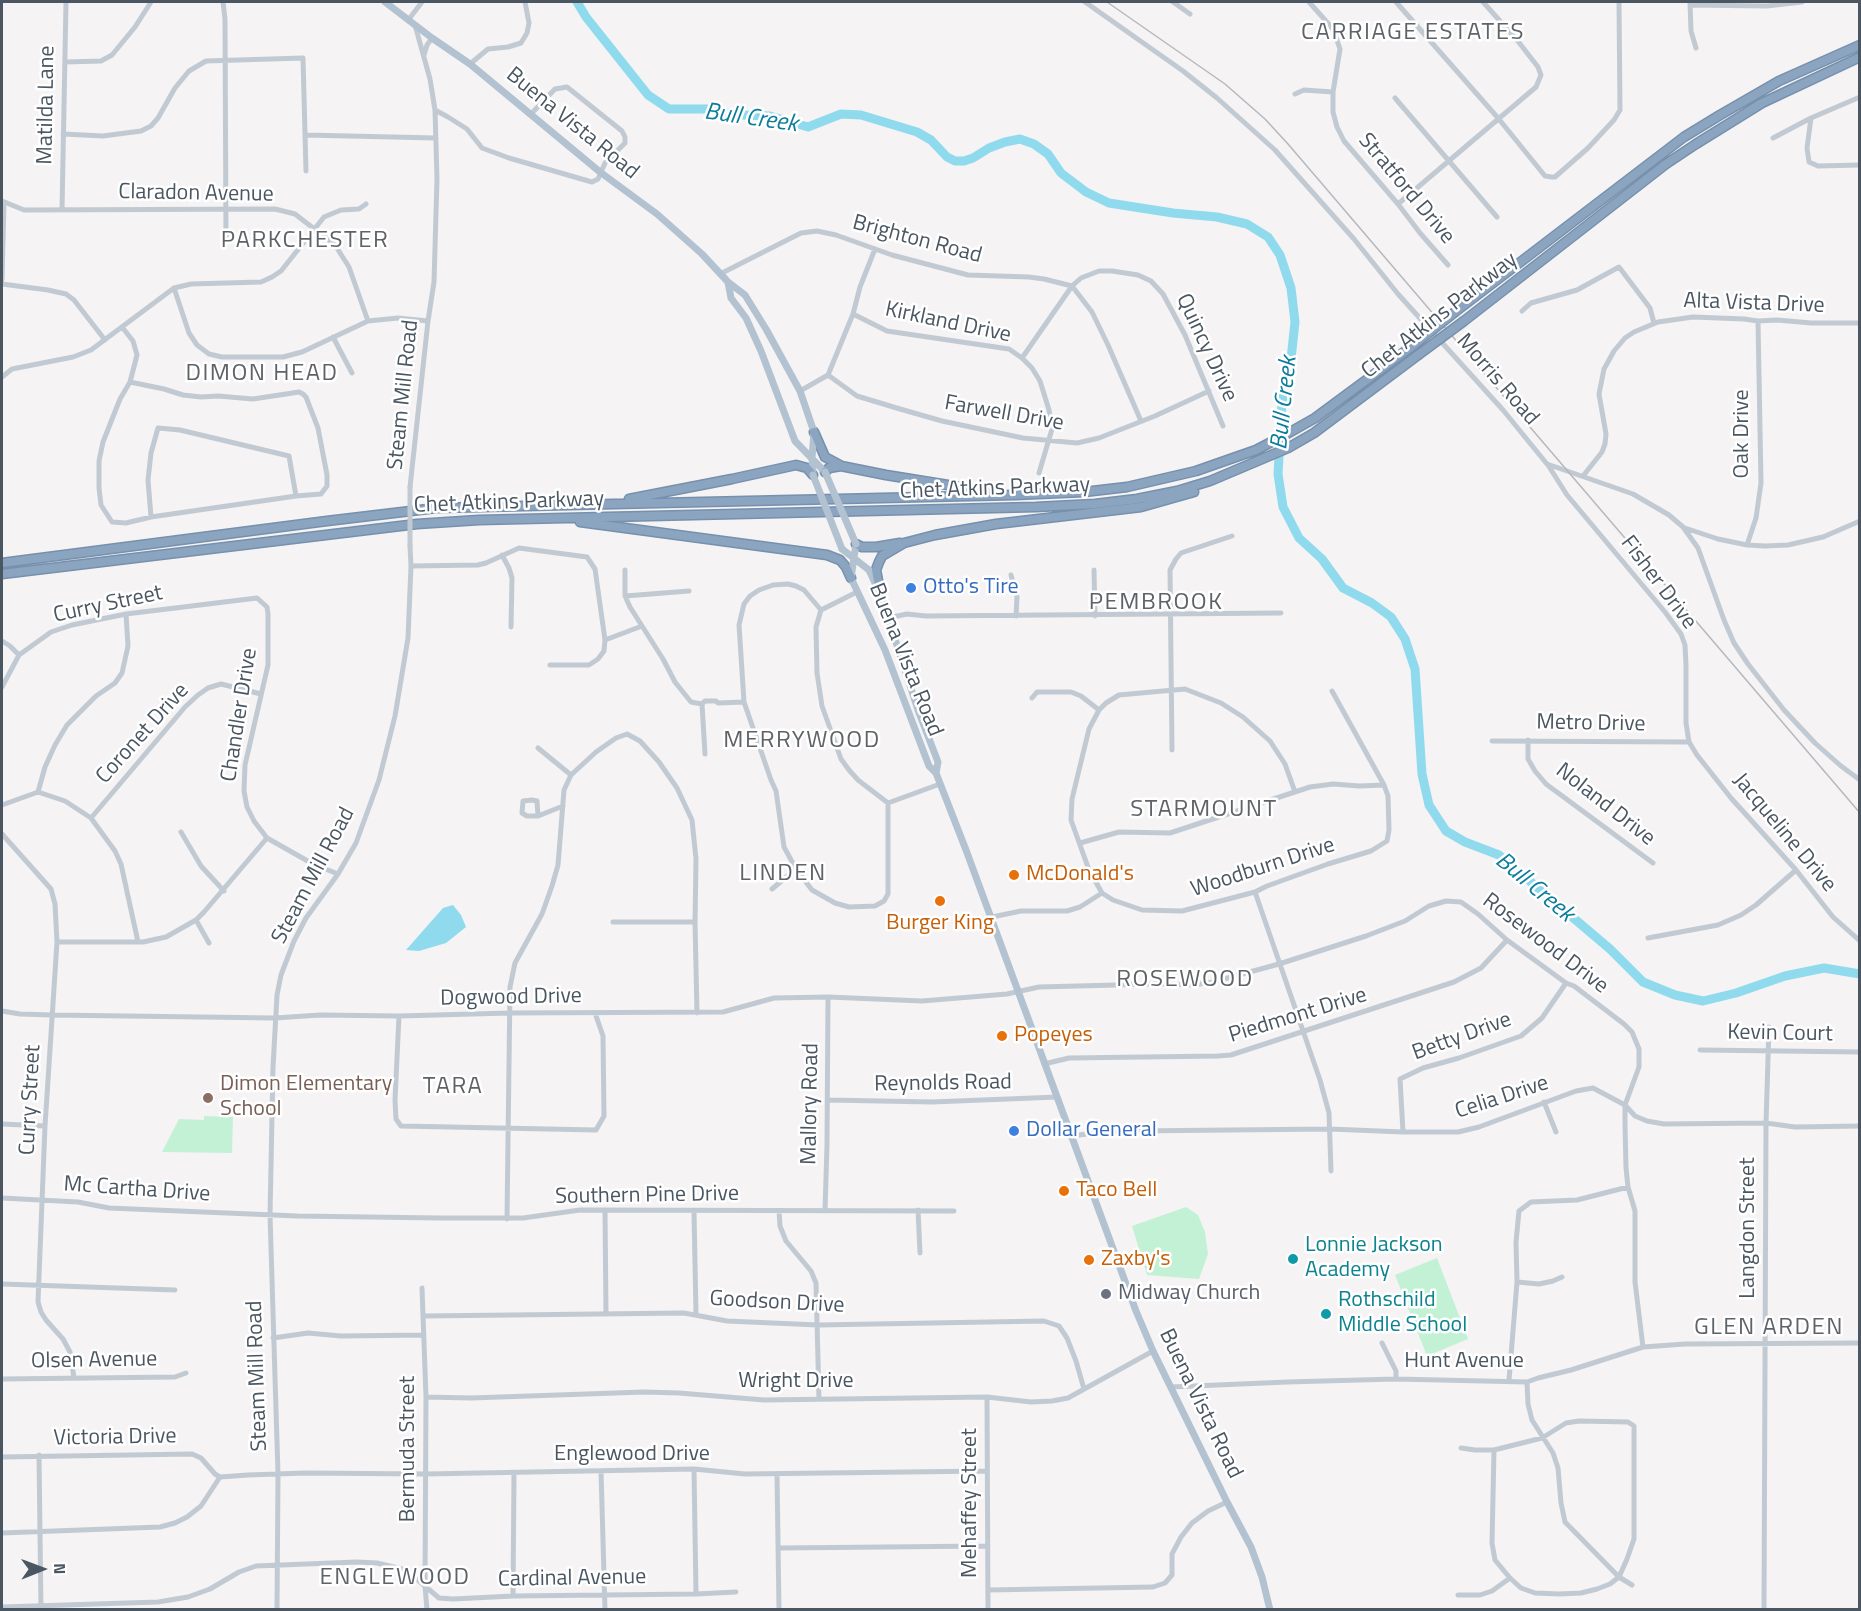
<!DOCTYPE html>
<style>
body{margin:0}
#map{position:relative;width:1861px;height:1611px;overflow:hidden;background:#f5f3f3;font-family:"Titillium Web",sans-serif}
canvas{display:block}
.frame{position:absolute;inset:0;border:3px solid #4a5661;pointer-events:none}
.north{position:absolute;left:12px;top:1539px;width:60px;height:60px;-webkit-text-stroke:4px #fff;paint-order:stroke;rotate:89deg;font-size:16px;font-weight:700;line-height:24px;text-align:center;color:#4a5661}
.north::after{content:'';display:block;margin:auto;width:21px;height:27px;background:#4a5661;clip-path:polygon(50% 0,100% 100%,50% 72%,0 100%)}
</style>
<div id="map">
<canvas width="1861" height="1611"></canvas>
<div class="frame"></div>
<div class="north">N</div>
</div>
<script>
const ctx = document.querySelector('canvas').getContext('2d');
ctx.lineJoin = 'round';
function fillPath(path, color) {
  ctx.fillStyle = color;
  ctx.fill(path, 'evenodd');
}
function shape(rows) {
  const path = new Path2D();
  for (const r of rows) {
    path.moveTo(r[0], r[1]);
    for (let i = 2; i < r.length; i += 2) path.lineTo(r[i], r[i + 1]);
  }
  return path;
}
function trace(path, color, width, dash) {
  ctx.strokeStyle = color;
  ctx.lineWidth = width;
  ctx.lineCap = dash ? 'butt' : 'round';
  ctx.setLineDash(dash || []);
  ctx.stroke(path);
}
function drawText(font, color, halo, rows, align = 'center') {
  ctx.font = font + ' "Titillium Web",sans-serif';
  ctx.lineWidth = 5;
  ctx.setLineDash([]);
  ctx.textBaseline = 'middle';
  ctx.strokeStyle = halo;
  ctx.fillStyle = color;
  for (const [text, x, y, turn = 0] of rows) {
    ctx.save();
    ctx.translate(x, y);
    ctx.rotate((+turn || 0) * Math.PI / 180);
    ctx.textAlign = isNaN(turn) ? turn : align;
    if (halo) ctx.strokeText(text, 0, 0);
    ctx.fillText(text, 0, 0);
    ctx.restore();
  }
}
fillPath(shape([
 [204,1116,233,1117,232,1153,162,1152,179,1119,204,1120],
 [1186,1207,1198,1215,1205,1232,1208,1254,1199,1279,1147,1275,1132,1226],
 [1437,1258,1468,1339,1427,1356,1395,1275]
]), '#c3f1d5');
fillPath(shape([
 [453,905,461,915,466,927,446,943,419,951,406,950,443,908]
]), '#90daee');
trace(shape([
 [577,2,586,17,648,95,669,109,709,109,741,115,770,116,808,127,841,114,861,115,917,132,931,140,947,157,955,161,964,161,973,158,989,148,1005,142,1020,139,1034,144,1048,154,1061,173,1086,192,1109,203,1173,213,1217,217,1247,224,1268,237,1280,255,1291,288,1295,322,1291,359,1282,403,1278,474,1283,507,1299,538,1322,559,1343,588,1372,603,1391,617,1405,639,1415,669,1422,774,1429,805,1446,831,1465,842,1499,855,1610,949,1643,982,1675,995,1703,1001,1736,993,1785,976,1824,968,1860,974]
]), '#90daee', 9);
const highway = shape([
 [1455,312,1684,137,1720,115,1779,81,1860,45],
 [1464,321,1666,164,1696,144,1762,103,1860,57],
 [814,432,825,457,840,465],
 [825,472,829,468,841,466,886,475,991,492],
 [629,499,732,479,796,465,807,468,813,475],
 [580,522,827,555,840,560,846,567,851,578],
 [856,544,862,547,876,547,900,543],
 [2,563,327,521,436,508,1015,495,1084,492,1127,487,1196,471,1256,450,1285,435,1315,418,1411,347],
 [2,574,417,524,479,520,1036,507,1095,504,1137,499,1177,491,1210,481,1288,448,1314,433,1418,355],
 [881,596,876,570,879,562,882,556,904,543,935,535,996,524,1141,507,1194,492]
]);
trace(highway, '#7690ad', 11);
trace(shape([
 [223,2,225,19,226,242],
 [1085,2,1183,71,1217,98,1275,150,1354,239,1398,294,1503,410,1547,464,1633,494,1669,515,1683,527,1698,548,1724,620,1734,643,1748,664,1784,710,1815,743,1841,766,1860,780],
 [1173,2,1190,14],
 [1309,2,1333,29,1340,49,1333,92,1333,112,1337,127,1344,141,1398,204,1420,233,1448,265],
 [1396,2,1498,118,1545,176,1552,177,1555,177,1588,148,1614,120,1620,110,1619,2],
 [1690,2,1691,31,1696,48],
 [1690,5,1767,6,1802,2],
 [409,19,422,2],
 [424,55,427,45,432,38],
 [65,62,101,61,112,55,135,27,151,2],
 [470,64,488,49,508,47,521,43,527,33,529,23,525,2],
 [1295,94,1304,90,1333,92],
 [1860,97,1811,118,1807,148,1809,162,1818,166,1860,165],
 [1395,98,1497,217],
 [435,110,448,117,467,129,482,148,509,158,592,182,598,179,605,163,625,143,625,137,622,131,567,87,555,89,531,114],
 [63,134,103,136,141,131,151,126,158,118,175,88,189,71,206,61,303,58,306,171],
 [305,135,436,138],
 [1773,138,1811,118],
 [2,201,24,210,275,209,295,214,335,245,349,267,368,321],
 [1398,204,1536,87,1541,75,1538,67,1517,40,1483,2],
 [62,210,66,2],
 [720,274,801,233,817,231,836,235,892,255,968,275,1029,277,1044,279,1072,286,1092,312,1108,345,1141,421],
 [2,280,4,203],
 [2,284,48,290,66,294,74,300,105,340],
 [174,288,189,333,197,345,209,354,222,357,283,357,302,352,368,321,398,318,428,321],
 [1522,311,1531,303,1577,290,1619,267,1650,308,1654,323],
 [853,314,887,331,1009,349,1022,358,1032,368,1040,381,1049,410,1052,429,1039,473],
 [122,327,133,341,137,355,130,382,120,399,103,442,99,461,99,488,101,505,112,522,126,523,151,517,296,496,321,494,327,486,327,475,318,428,306,397,303,394,299,392,253,399,218,396,201,397,183,395,164,389,130,382],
 [333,337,352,373],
 [1022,358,1072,286,1081,278,1099,271,1112,271,1138,275,1151,281,1163,294,1185,335,1223,426],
 [828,375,857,396,900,409,942,421,1023,438,1077,443,1099,438,1155,416,1209,391],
 [2,377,12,369,73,357,91,350,174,288,191,284,261,282,272,277,281,271,324,217,341,210,359,209,366,204],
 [800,391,828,375,853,314,860,287,875,249],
 [1548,465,1567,495,1665,612,1681,634,1685,645,1686,665,1686,723,1689,742,1697,755,1731,798,1796,870,1833,917,1860,941],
 [1583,476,1602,452,1605,444,1606,434,1599,394,1604,369,1614,351,1625,338,1634,332,1658,322,1693,317,1744,319,1758,321,1777,320,1811,323,1860,323],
 [410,487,428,321,434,282,437,179,435,110,430,79,415,25],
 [151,517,148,480,151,453,158,428,180,430,289,456,296,496],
 [1685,528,1718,539,1747,545,1765,546,1788,545,1823,537,1860,521],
 [1747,545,1756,518,1761,483,1758,321],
 [502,555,509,568,512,578,511,627],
 [411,566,478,565,486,563,519,548,587,557,595,569,605,640,604,651,598,659,589,665,550,665],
 [625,570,625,596,630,607,663,659,675,682,691,702,702,704,705,701,716,701,718,703,744,702],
 [1094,570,1095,616],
 [1011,575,1017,597,1016,616],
 [625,596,689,591],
 [821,610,804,590,796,586,788,584,773,585,759,590,750,596,744,604,739,625,744,702,771,780,776,791,784,847,796,869,812,890,835,903,849,907,875,906,884,901,888,894,888,803],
 [821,610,816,627,817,673,822,706,841,759,849,770,858,780,888,803,940,784],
 [821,610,857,592],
 [888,618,907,614,926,616,1281,613],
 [605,640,642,626],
 [2,641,10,646,19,655],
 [2,687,19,655,51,632,72,625,126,614,257,598,267,607,268,614,268,665,245,765,244,791,247,807,254,821,267,838,313,864,338,874],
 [1032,698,1037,692,1071,692,1081,696,1099,710],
 [702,704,705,754],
 [1528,740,1528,759,1535,771,1546,784,1653,863],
 [1492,741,1689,742],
 [538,748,571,775],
 [1172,750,1170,570,1176,559,1181,553,1232,536],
 [38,792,45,767,55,745,67,725,96,696,115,683,122,673,128,646,126,614],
 [1295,792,1285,764,1270,741,1243,717,1221,703,1185,689,1119,695,1106,703,1099,710,1089,729,1072,799,1071,820,1089,870,1102,893,1113,900,1142,910,1182,911,1255,892,1267,886,1328,864,1371,851,1387,841,1389,830,1388,796,1384,785,1332,691],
 [532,800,537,801,538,816,527,816,522,813,523,801,532,800],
 [2,805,38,792,65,801,91,818,115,851,121,864,138,942],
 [538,816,563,806],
 [91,818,185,707,198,695,208,688,221,684,261,694],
 [181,832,201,866,224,891],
 [2,834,51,889,55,904,57,942,45,1126,38,1302,41,1312,46,1320,63,1339,70,1352,74,1378],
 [1080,843,1119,832,1170,833,1310,787,1333,784,1359,786,1384,785],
 [772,889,796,869],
 [1255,892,1320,1080,1329,1113,1331,1171],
 [992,917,1021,911,1067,911,1080,907,1102,893],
 [196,920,209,943],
 [613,922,695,922],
 [1648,938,1718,925,1741,915,1756,905,1796,870],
 [57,942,143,942,166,937,196,920,204,912,267,838],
 [2,1011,20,1014,52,1015,275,1018,320,1015,399,1016,510,1013,723,1012,774,998,828,997,922,1001,1007,994,1039,987,1155,984,1193,985,1213,982,1279,964,1366,936,1405,921,1429,906,1446,901,1461,902,1478,914,1507,940,1566,983,1574,986,1624,1024,1632,1032,1639,1049,1639,1067,1625,1105,1625,1124,1626,1168,1628,1187,1635,1211,1635,1282,1643,1347],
 [399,1016,395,1100,396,1119,401,1126,596,1130,604,1116,603,1036,595,1013],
 [1700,1050,1860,1052],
 [1044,1064,1069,1058,1218,1056,1231,1055,1454,982,1481,968,1507,940],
 [828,1100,932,1102,1058,1097],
 [1544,1102,1556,1132],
 [2,1124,45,1126],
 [1403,1132,1400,1079,1423,1068,1459,1058,1521,1036,1542,1018,1566,983],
 [1071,1136,1103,1132,1132,1131,1330,1129,1403,1132,1458,1132,1479,1127,1576,1091,1593,1088,1625,1105,1635,1116,1647,1121,1664,1124,1766,1123,1795,1127,1860,1126],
 [2,1198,78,1202,109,1208,297,1216,440,1218,523,1218,580,1210,954,1211],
 [605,1210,606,1314],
 [918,1210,920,1253],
 [694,1211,696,1315],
 [779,1211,780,1226,786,1241,811,1271,816,1283,819,1399],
 [825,1211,827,1145,828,997],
 [507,1219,510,987,515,963,542,914,552,886,558,865,564,790,571,775,596,752,616,738,627,734,640,741,659,762,677,788,692,820,696,859,695,922,697,1013],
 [1517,1282,1539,1284,1553,1281,1562,1277],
 [2,1284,175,1290],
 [422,1288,426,1397,425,1586,427,1610],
 [424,1316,684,1313,727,1321,818,1325,1044,1321,1059,1326,1067,1338,1076,1361,1084,1389],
 [273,1338,308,1333,341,1336,424,1335],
 [1382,1343,1396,1371,1396,1379],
 [2,1379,175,1377,186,1373],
 [1509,1380,1517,1282,1516,1242,1519,1211,1531,1202,1577,1200,1628,1187],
 [1527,1382,1528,1404,1532,1420,1553,1453,1558,1468,1561,1503,1565,1522,1619,1577,1632,1585],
 [1171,1387,1287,1382,1396,1379,1527,1382,1538,1378,1571,1370,1643,1347,1685,1344,1860,1343],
 [426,1397,471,1398,644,1392,679,1393,764,1400,987,1397,1031,1402,1052,1401,1068,1398,1153,1351],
 [987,1397,988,1610],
 [1461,1448,1475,1450,1494,1450,1542,1438,1566,1423,1579,1421,1628,1422,1634,1426,1634,1539,1627,1559,1619,1577,1610,1584,1597,1589,1581,1593,1559,1594,1535,1593,1521,1588,1510,1578,1495,1560,1492,1543,1494,1450],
 [39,1455,41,1610],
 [2,1457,192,1454,201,1458,215,1474,220,1477],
 [694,1469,696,1594],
 [601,1471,605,1610],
 [777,1474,779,1610],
 [2,1533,160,1527,175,1523,187,1517,201,1506,220,1477,248,1475,305,1473,425,1474,694,1469,745,1474,987,1471],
 [778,1548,988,1546],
 [988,1590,1153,1587,1165,1583,1172,1575,1172,1554,1181,1537,1192,1523,1208,1511,1227,1502],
 [1458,1595,1480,1595,1492,1591,1510,1578],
 [513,1596,514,1473],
 [2,1607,158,1602,188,1597,210,1589,239,1572,256,1566,357,1562,377,1563,406,1570,439,1598,453,1599,513,1596,696,1594,736,1592],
 [277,1610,278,1474,270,1215,273,1067,277,995,281,975,294,941,306,918,338,874,356,843,379,780,395,716,408,638,411,566,410,546],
 [1764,1610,1766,1123,1769,1027]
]), '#c1cad2', 5);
trace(shape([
 [385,2,432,38,470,64,600,172,657,214,702,254,728,282,745,295,766,329,800,391,814,432,812,458,813,475],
 [728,282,731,298,746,318,761,351,795,441,825,472],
 [856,544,851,578,885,650,929,766,936,773,966,850,1136,1311,1153,1351,1227,1502,1251,1547,1262,1577,1270,1610],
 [842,549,869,570,881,596,918,710,938,762,936,773]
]), '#b3c2d1', 7);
trace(highway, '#8ba5c1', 8);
trace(shape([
 [1107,2,1225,84,1265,119,1288,144,1860,813]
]), '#b5b8bd', 1.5);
const highwayBridge = shape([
 [1411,347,1455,312],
 [1418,355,1464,321]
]);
trace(highwayBridge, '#7690ad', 11, []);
trace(shape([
 [410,546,410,487]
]), '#c1cad2', 5);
trace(shape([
 [825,472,856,544],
 [813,475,842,549]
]), '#b3c2d1', 7);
trace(highwayBridge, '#8ba5c1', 8);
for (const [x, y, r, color] of [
 [911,588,6,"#3f7fe0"],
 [1014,875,6,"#e8710a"],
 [940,901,6,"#e8710a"],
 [1002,1036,6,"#e8710a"],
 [208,1098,6,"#8d6e63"],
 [1014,1131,6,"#3f7fe0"],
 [1064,1191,6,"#e8710a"],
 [1293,1259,6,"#0f9aa8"],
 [1089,1260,6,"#e8710a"],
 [1106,1294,6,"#6b7280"],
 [1326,1314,6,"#0f9aa8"]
]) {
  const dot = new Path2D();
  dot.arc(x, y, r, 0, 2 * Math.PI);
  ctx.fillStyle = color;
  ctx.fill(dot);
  trace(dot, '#fff', 2);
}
drawText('22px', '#4a5661', '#fff', [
 ["Matilda Lane",47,105,-89],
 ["Buena Vista Road",572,124,39],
 ["Stratford Drive",1406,189,50],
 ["Claradon Avenue",196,194,1],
 ["Brighton Road",917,240,15],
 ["Alta Vista Drive",1754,304,2],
 ["Chet Atkins Parkway",1440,316,-38],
 ["Kirkland Drive",948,323,12],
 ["Quincy Drive",1206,348,65],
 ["Morris Road",1497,380,49],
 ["Steam Mill Road",404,395,-84],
 ["Farwell Drive",1004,414,10],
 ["Oak Drive",1743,434,-90],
 ["Chet Atkins Parkway",995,489,-2],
 ["Chet Atkins Parkway",509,503,-2],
 ["Fisher Drive",1658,583,53],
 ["Curry Street",108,605,-12],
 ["Buena Vista Road",905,660,68],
 ["Chandler Drive",240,715,-81],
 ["Metro Drive",1591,724,1],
 ["Coronet Drive",143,734,-48],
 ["Noland Drive",1605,805,38],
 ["Jacqueline Drive",1784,833,50],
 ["Woodburn Drive",1263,868,-18],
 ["Steam Mill Road",314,876,-62],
 ["Rosewood Drive",1545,944,37],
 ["Dogwood Drive",511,998,-1],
 ["Piedmont Drive",1298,1016,-17],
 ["Kevin Court",1780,1034,1],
 ["Betty Drive",1462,1037,-20],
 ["Reynolds Road",943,1084,-1],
 ["Celia Drive",1502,1098,-18],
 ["Curry Street",31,1100,-87],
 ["Mallory Road",811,1104,-89],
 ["Mc Cartha Drive",137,1190,4],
 ["Southern Pine Drive",647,1196,-1],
 ["Langdon Street",1749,1228,-90],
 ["Goodson Drive",777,1303,3],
 ["Olsen Avenue",94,1361,-1],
 ["Hunt Avenue",1464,1362],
 ["Steam Mill Road",258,1376,-92],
 ["Wright Drive",796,1382],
 ["Buena Vista Road",1200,1404,64],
 ["Victoria Drive",115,1438,-1],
 ["Bermuda Street",409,1449,-90],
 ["Englewood Drive",632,1455],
 ["Mehaffey Street",971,1503,-90],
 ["Cardinal Avenue",572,1579,-1]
]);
drawText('22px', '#366cbe', '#fff', [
 ["Otto's Tire",923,588],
 ["Dollar General",1026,1131]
], 'left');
drawText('22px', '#c56008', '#fff', [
 ["McDonald's",1026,875],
 ["Burger King",940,924,"center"],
 ["Popeyes",1014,1036],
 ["Taco Bell",1076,1191],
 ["Zaxby's",1101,1260]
], 'left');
drawText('22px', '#785e54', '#fff', [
 ["Dimon Elementary",220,1085],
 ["School",220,1110]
], 'left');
drawText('22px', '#0d838f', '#fff', [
 ["Lonnie Jackson",1305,1246],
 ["Academy",1305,1271],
 ["Rothschild",1338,1301],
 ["Middle School",1338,1326]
], 'left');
drawText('22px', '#5b616d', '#fff', [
 ["Midway Church",1118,1294]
], 'left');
ctx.letterSpacing = '1.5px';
drawText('24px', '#5f6368', '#fff', [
 ["CARRIAGE ESTATES",1413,33],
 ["PARKCHESTER",305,241],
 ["DIMON HEAD",262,374],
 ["PEMBROOK",1156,603],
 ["MERRYWOOD",802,741],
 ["STARMOUNT",1204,810],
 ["LINDEN",783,874],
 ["ROSEWOOD",1185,980],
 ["TARA",453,1087],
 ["GLEN ARDEN",1769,1328],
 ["ENGLEWOOD",395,1578]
]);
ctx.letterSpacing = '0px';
drawText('italic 24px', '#0c7c9b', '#fff', [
 ["Bull Creek",751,119,8],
 ["Bull Creek",1285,403,-84],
 ["Bull Creek",1534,888,40]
]);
</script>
